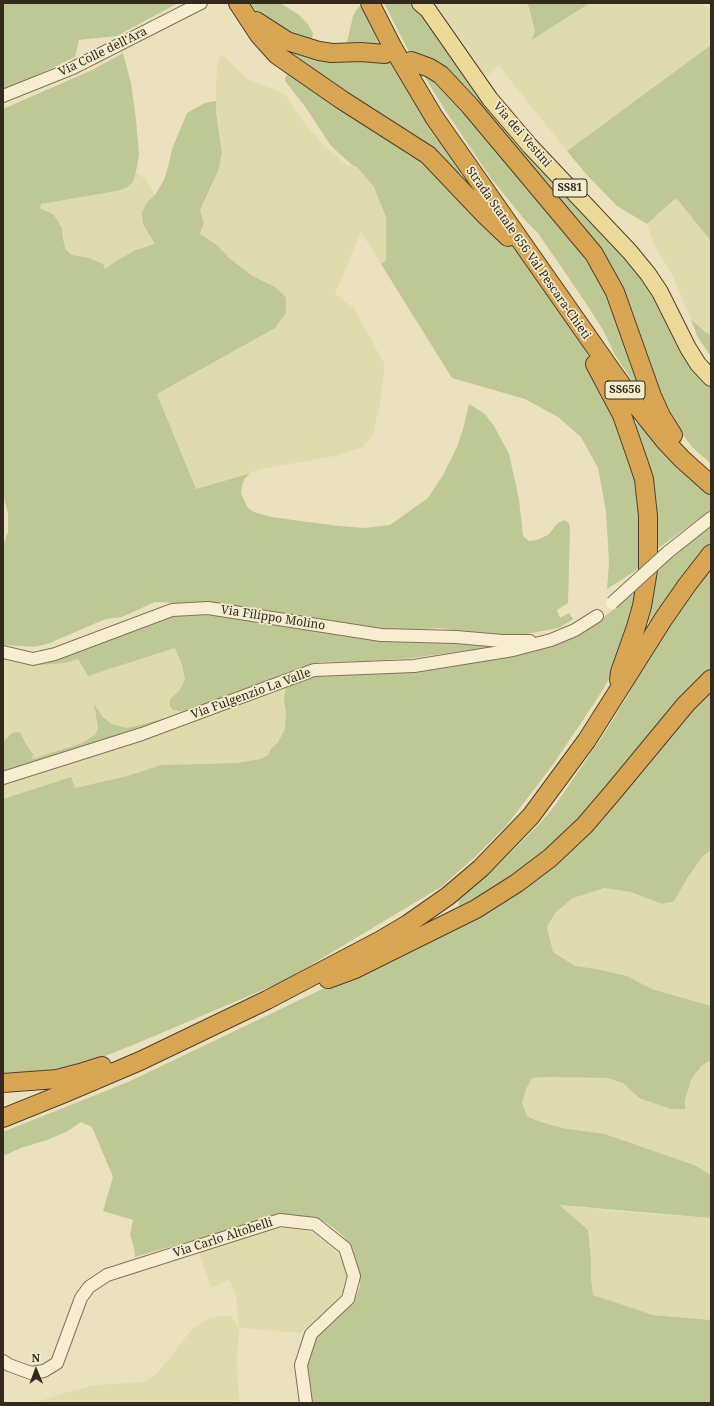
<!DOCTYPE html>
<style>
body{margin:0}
#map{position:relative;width:714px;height:1406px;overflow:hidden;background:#ebe1bf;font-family:"Noto Serif",serif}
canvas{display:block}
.frame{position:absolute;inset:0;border:4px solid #33291c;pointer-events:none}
.north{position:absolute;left:16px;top:1350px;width:40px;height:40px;-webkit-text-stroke:3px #f3ebce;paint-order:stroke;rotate:359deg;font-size:11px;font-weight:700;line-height:16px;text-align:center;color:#33291c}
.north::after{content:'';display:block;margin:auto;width:14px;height:18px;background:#33291c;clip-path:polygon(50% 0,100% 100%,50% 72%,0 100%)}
</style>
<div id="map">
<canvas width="714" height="1406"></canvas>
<div class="frame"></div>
<div class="north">N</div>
</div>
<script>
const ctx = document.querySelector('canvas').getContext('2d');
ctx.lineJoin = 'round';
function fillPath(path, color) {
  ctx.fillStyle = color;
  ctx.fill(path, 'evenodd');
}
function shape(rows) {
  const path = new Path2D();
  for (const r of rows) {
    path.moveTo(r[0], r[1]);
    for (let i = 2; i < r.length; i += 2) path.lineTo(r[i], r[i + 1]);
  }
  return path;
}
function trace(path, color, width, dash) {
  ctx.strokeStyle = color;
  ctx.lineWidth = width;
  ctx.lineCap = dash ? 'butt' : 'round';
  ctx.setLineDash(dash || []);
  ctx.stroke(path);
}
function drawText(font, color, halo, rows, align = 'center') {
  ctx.font = font + ' "Noto Serif",serif';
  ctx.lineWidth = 3.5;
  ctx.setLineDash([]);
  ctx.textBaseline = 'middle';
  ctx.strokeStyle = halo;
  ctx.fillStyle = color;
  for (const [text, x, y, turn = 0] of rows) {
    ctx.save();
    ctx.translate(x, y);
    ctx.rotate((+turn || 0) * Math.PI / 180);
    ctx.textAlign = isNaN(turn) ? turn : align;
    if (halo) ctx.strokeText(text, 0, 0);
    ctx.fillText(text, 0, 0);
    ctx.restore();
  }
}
fillPath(shape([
 [435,3,526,3,529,7,535,31,533,40,590,3,698,3,711,9,711,45,567,151,499,66,486,77],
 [221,54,250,81,277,90,286,96,303,121,323,145,348,166,351,164,358,168,374,187,386,217,386,260,381,264,361,232,335,294,354,308,385,365,380,404,373,434,363,447,335,456,266,468,196,489,157,394,275,328,286,313,277,288,251,275,228,257,217,245,200,234,204,223,200,210,213,184,221,138,216,112,216,83,217,68],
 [136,172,145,179,155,195,147,202,143,224,156,244,136,250,116,261,105,270,89,258,72,255,66,250,63,239,62,228,40,208,41,204,117,191,126,188,133,182],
 [676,198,711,241,711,335,705,332,691,319,673,277,654,244,647,224],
 [176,648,182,665,185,680,179,691,170,699,192,709,158,723,164,719,127,728,112,724,103,717,94,705,98,728,95,735,82,743,32,759,32,754,26,744,20,732,3,741,3,656,65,663,78,659,88,676],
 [286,685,284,700,286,712,285,729,278,742,271,749,268,756,261,759,236,763,161,765,127,776,75,788,71,777,3,799,3,780],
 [711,850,711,1006,652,989,627,976,597,969,575,966,553,952,547,927,555,913,573,898,604,888,631,892,662,904,674,901,688,877,703,856],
 [711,1060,711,1175,694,1165,605,1134,562,1128,535,1120,527,1116,522,1103,526,1089,532,1078,551,1077,607,1078,623,1083,639,1098,685,1109,685,1100,691,1080,701,1066],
 [558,1205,626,1212,711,1218,711,1320,653,1315,593,1295,591,1278,591,1259,588,1230],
 [278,1228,300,1229,313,1233,328,1244,338,1254,347,1272,348,1282,344,1292,331,1306,300,1333,239,1328,237,1360,239,1403,33,1403,71,1391,95,1385,144,1382,156,1374,167,1362,191,1330,208,1318,230,1315,239,1327,236,1294,229,1280,211,1288,199,1252]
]), '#e0dbad');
fillPath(shape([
 [3,3,178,3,117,36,79,40,75,57,18,84,3,89],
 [250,3,280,3,298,14,308,24,313,33,312,38,306,40,299,39,262,19],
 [384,3,414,3,630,258,711,385,711,464,692,447,676,425,655,391,628,307,611,264,586,230,540,183,433,61,408,50],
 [526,3,590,3,532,40,535,31,529,7],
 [362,4,380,46,346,47,353,16,356,10],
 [711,45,711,241,676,198,647,224,617,206,586,174,567,151],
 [284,46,388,57,464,169,459,175,286,52],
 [123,53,131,83,136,120,139,155,136,172,133,182,126,188,117,191,41,204,40,208,54,215,62,228,63,239,66,250,72,255,89,258,103,264,105,269,116,261,136,250,155,244,143,224,142,213,147,202,155,195,164,180,168,167,172,149,187,113,205,103,216,101,216,112,222,153,218,171,200,210,204,223,200,234,217,245,228,257,251,275,277,288,286,298,286,313,275,328,157,394,196,489,251,473,245,478,242,485,241,494,248,508,254,512,271,517,338,526,365,528,390,525,428,498,443,475,457,447,463,429,469,404,485,414,494,426,509,454,519,499,523,536,529,541,537,540,548,535,558,523,564,520,569,523,570,528,568,603,557,610,560,618,569,613,573,619,559,628,526,634,491,635,439,628,406,631,350,628,196,604,155,602,122,617,106,619,96,623,50,643,34,647,3,645,3,546,8,532,8,513,3,495,3,109,92,70],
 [421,71,437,76,595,263,640,386,637,385,631,379,615,355,603,330,589,308,558,262,537,232,524,219,490,177,445,110],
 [288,74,292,74,426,160,496,232,522,256,579,338,620,417,641,479,646,560,635,571,618,582,607,589,609,562,606,511,598,468,581,437,558,417,525,399,452,378,381,264,386,260,386,217,374,187,358,168,351,164,331,146,304,105,285,81,285,78],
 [691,319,705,332,711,335,711,357,697,336],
 [641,420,692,479,711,496,711,510,657,549,657,521,652,476,642,446,634,426],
 [711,522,711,547,652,623,645,620,652,575],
 [711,563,711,671,611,790,543,855,467,907,459,906,458,897,498,865,539,824,553,808,602,737,628,695,650,654],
 [641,584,622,654,604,688,583,720,552,766,506,826,475,857,441,887,284,981,133,1045,64,1072,3,1075,3,799,71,777,75,788,127,776,161,765,236,763,261,759,268,755,271,749,278,742,285,729,286,712,284,700,286,685,319,673,495,658,537,650,558,644,578,635,616,608],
 [208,612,512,644,493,647,412,658,369,661,321,662,292,671,192,709,181,711,173,710,170,706,170,699,179,691,185,680,182,665,175,648,88,676,78,659,65,663,40,665,30,660,153,618],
 [711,686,711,850,703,856,688,877,674,901,662,904,631,892,604,888,573,898,555,913,547,927,553,952,575,966,597,969,627,976,652,989,711,1006,711,1060,701,1066,691,1080,685,1100,685,1109,671,1109,639,1098,623,1083,607,1078,551,1077,532,1078,526,1089,522,1103,527,1116,535,1120,562,1128,605,1134,694,1165,711,1175,711,1218,559,1205,588,1230,591,1259,591,1278,593,1295,653,1315,711,1320,711,1403,311,1403,307,1362,314,1333,356,1297,360,1286,358,1267,353,1249,344,1237,335,1229,325,1222,307,1217,266,1219,135,1257,134,1247,130,1235,133,1220,103,1211,113,1177,92,1127,81,1122,66,1132,47,1140,21,1148,3,1156,3,1132,128,1082,287,1006,368,967,533,878],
 [94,704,103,717,112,724,127,728,166,718,154,725,3,774,3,742,12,733,20,732,26,744,33,754,32,759,82,743,95,735,98,728]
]), '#bec894');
const minor = shape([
 [3,96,73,68,201,3],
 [668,552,711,518],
 [3,652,33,659,55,654,172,610,208,608,381,635,456,637,502,641,530,641],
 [3,778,142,734,314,670,414,666,513,650,551,640,575,630,597,616],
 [3,1361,9,1365,31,1373,44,1371,57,1363,81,1298,89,1287,107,1275,280,1220,315,1224,345,1248,354,1276,348,1299,311,1334,301,1365,306,1403]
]);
const major = shape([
 [420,3,428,10,490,99,530,146,630,252,648,274,660,292,688,348,698,364,711,378]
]);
const highway = shape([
 [238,3,259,35,277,55,342,100,428,155,485,215,508,237],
 [370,3,393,48,434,117,609,367,636,405,664,440,682,459,711,485],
 [256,21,287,41,319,51,332,53,361,52,385,54],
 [411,61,430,68,441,75,470,106,594,254,615,292,652,396,661,416,673,435],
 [595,364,622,415,639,464,644,479,648,516,648,570,642,606,636,627,620,672,619,680],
 [328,979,355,969,476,909,517,883,550,858,585,825,614,791,686,704,711,679],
 [3,1083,57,1079,80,1073,102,1066],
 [3,1118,65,1093,140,1061,267,1000,381,940,408,924,448,896,481,868,531,816,587,740,664,618,687,585,711,554]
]);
trace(minor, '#837258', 14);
trace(major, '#50402d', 18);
trace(highway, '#50402d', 20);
trace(minor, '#f7eed2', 12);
trace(major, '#edd998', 16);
trace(highway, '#d8a652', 18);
const minorBridge = shape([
 [612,603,668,552]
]);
trace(minorBridge, '#837258', 14, []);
trace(minorBridge, '#f7eed2', 12);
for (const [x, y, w] of [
 [570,188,34],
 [625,390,40]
]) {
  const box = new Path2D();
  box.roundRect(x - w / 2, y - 9, w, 18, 3);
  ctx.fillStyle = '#f3ebce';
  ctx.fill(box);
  trace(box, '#33291c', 1);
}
drawText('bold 11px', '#33291c', null, [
 ["SS81",570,188],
 ["SS656",625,390]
]);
drawText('12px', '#33291c', '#f3ebce', [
 ["Via Colle dell'Ara",103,52,-26],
 ["Via dei Vestini",522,135,49],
 ["Strada Statale 656 Val Pescara-Chieti",528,253,55],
 ["Via Filippo Molino",273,618,9],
 ["Via Fulgenzio La Valle",251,694,-20],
 ["Via Carlo Altobelli",223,1238,-18]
]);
</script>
